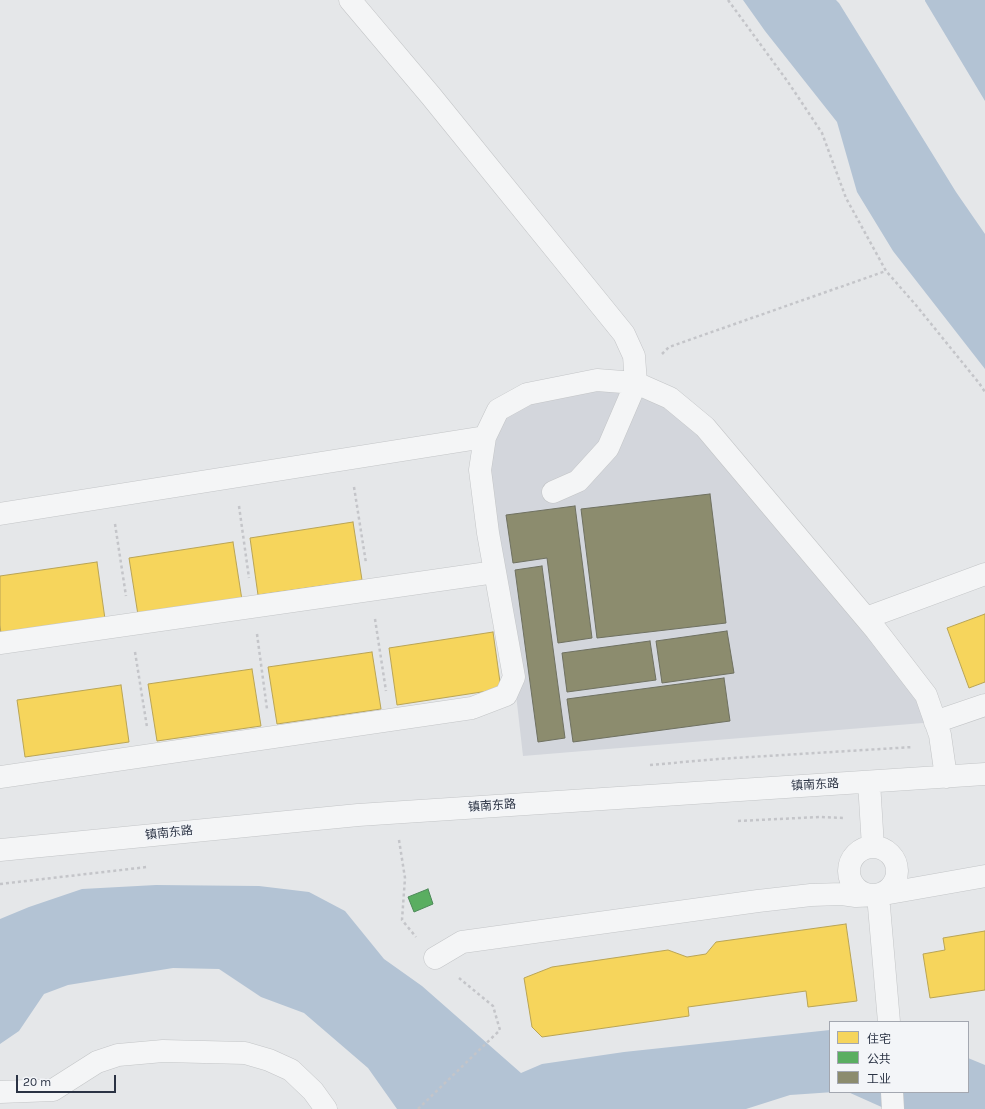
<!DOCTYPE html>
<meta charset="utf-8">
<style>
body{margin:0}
#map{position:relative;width:985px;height:1109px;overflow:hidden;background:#e5e7e9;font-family:Karla,"Noto Sans SC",sans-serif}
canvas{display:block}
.legend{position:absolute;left:829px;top:1021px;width:140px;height:72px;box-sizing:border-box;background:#f3f5f8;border:1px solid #a3a7b0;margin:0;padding:5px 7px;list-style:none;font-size:12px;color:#2b3344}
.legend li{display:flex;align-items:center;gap:8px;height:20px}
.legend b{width:20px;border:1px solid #a3a7b0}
.scale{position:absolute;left:16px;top:1075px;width:100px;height:18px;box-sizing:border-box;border:2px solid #2b3344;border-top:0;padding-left:5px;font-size:12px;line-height:14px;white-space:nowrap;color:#2b3344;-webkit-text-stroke:3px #f3f5f8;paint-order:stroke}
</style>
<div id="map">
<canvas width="985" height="1109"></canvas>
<ul class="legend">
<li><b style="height:11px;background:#f6d55c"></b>住宅</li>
<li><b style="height:11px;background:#5aae61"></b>公共</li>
<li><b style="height:11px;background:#8c8c6e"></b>工业</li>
</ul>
<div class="scale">20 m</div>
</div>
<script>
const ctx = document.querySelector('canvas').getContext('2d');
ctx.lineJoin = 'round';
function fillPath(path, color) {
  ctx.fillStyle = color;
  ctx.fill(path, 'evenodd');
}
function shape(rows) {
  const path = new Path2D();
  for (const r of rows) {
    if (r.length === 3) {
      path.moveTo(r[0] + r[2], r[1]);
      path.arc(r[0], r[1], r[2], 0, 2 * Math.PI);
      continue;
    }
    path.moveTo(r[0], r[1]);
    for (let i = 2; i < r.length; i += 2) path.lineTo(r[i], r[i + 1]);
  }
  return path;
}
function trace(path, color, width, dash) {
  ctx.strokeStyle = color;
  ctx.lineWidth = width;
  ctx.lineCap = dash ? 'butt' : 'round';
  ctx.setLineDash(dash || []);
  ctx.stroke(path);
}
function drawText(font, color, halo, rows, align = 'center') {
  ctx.font = font + ' Karla,"Noto Sans SC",sans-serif';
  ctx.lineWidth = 4;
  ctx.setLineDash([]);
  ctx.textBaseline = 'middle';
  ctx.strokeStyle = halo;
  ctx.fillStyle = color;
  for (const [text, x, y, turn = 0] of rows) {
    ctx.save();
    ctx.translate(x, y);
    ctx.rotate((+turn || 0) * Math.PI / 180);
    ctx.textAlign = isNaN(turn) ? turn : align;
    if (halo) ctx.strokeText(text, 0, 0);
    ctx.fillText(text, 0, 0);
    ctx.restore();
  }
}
fillPath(shape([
 [636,383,705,427,935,722,523,756,514,677,480,470,498,410]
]), '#d3d6dc');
fillPath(shape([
 [743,0,836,0,839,3,956,192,985,234,985,369,893,251,857,192,837,122,765,31],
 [925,0,985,0,985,101,925,1],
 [156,885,259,886,309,892,345,911,384,959,422,986,521,1073,542,1064,624,1052,830,1030,830,1092,834,1092,790,1095,746,1109,397,1109,368,1068,304,1013,261,997,219,969,173,968,68,985,44,994,19,1031,0,1044,0,919,29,907,82,889],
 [968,1058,985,1065,985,1109,886,1109,848,1092,968,1092]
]), '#b3c3d4');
const homes = shape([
 [353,522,362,580,258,595,250,538,353,522],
 [233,542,242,600,138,615,129,558,233,542],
 [97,562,105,619,1,634,0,625,0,576,97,562],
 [985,614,985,682,969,688,947,628,985,614],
 [493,632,501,689,397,705,389,648,493,632],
 [372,652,381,709,277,724,268,667,372,652],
 [252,669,261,726,157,741,148,684,252,669],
 [121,685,129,742,25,757,17,700,121,685],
 [846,924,857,1001,808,1007,806,991,688,1007,689,1016,542,1037,532,1027,524,978,552,967,668,950,687,957,706,954,716,942,846,924],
 [985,931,985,990,930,998,923,954,945,950,943,938,985,931]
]);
fillPath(homes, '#f6d55c');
trace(homes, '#b9a455', 1);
const public = shape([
 [428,889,433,904,414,912,408,897,428,889]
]);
fillPath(public, '#5aae61');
trace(public, '#4c8958', 1);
const industry = shape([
 [710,494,726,623,597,638,581,509,710,494],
 [575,506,592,638,558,643,547,558,513,563,506,515,575,506],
 [542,566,565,738,538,742,515,570,542,566],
 [727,631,734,673,662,683,656,641,727,631],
 [650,641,656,680,567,692,562,653,650,641],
 [724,678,730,721,573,742,567,699,724,678]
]);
fillPath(industry, '#8c8c6e');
trace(industry, '#6f7161', 1);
const minor = shape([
 [350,0,431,96,624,334,634,356,636,383,608,448,578,481,553,492],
 [0,514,485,437],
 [866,618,985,574],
 [0,643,495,572],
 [935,722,985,705],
 [0,777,472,708,506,695,514,677,488,533,480,470,485,437,498,410,527,394,597,380,636,383,670,398,705,427,876,630,926,695,940,735,946,777],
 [869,782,873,847],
 [873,871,24],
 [0,850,358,815,985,774],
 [878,895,889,1022],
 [435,958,462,942,758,901,811,895,842,894,856,896,878,895,985,876],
 [0,1092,53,1090,97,1062,118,1055,163,1051,245,1053,269,1060,291,1070,313,1091,326,1109],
 [892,1092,893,1109]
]);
trace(minor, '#c3c5c7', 23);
trace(shape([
 [728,0,788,82,822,133,846,198,886,271,915,304,979,383,985,392],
 [662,354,669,347,886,271],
 [354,487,366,563],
 [239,506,249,578],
 [115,524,126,596],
 [375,619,386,691],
 [257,634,267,709],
 [135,652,147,727],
 [650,765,718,759,913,747],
 [738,821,819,817,843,818],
 [399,840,405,878,402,920,416,937],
 [0,884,147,867],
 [418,1109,500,1030,493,1006,459,978]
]), '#c4c5c9', 2.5, [3, 3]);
trace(minor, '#f4f5f6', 22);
drawText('12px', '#2b3344', '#f3f5f8', [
 ["镇南东路",815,785,-3],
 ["镇南东路",492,806,-4],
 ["镇南东路",169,833,-6]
]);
</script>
